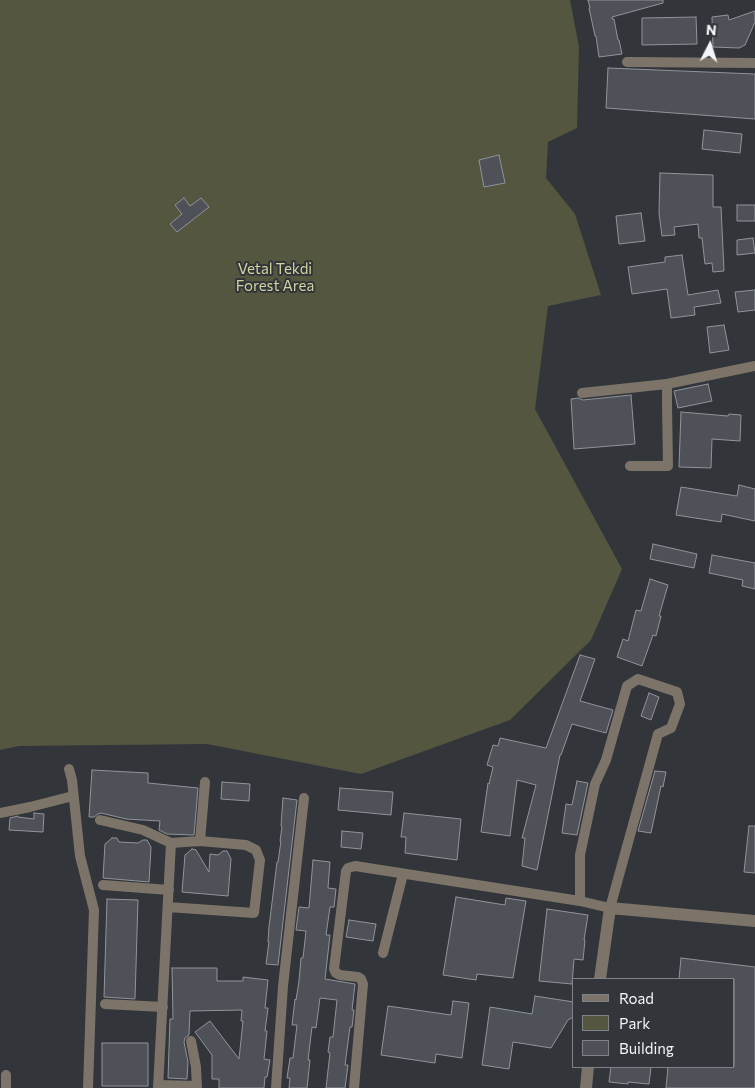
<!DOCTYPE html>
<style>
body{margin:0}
#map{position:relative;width:755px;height:1088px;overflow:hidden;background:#32353a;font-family:Commissioner,sans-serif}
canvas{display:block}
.legend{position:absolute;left:572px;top:978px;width:162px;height:90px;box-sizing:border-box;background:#32353a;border:1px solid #7f8286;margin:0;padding:6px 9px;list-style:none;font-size:15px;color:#f3f5f8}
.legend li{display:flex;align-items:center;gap:10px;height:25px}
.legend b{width:25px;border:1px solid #7f8286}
.north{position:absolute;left:685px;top:20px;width:50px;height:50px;-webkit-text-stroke:4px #32353a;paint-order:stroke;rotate:5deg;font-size:14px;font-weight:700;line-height:20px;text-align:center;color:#f3f5f8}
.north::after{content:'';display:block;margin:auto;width:18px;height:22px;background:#f3f5f8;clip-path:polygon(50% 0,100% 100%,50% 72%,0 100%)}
</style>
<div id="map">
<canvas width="755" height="1088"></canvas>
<ul class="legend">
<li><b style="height:6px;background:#7c7469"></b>Road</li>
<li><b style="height:14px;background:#545640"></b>Park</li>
<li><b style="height:14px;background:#4e5157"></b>Building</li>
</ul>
<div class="north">N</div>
</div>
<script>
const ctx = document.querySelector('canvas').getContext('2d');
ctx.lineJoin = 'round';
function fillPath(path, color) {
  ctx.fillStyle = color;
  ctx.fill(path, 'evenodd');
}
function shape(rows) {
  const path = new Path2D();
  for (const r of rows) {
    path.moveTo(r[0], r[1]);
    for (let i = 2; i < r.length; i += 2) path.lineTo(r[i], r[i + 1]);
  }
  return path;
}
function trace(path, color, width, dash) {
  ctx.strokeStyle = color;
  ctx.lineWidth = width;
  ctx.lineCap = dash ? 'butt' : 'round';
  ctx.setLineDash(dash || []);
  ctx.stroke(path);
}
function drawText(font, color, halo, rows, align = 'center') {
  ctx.font = font + ' Commissioner,sans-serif';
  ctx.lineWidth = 4;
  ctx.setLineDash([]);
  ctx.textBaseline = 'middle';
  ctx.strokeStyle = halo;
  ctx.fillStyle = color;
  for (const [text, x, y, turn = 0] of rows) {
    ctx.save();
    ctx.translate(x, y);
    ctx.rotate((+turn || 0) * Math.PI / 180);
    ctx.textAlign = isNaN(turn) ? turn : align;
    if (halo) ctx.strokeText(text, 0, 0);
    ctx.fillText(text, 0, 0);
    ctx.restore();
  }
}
fillPath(shape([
 [0,0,570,0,579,47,577,128,548,142,546,178,575,214,601,295,548,306,535,409,622,569,591,640,510,720,361,774,207,744,19,746,0,750]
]), '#545640');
const building = shape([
 [588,0,663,0,663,3,612,17,612,19,614,19,618,40,619,40,622,54,599,57,596,36,595,36,589,8,590,8,588,0],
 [755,11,755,22,745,45,739,48,713,47,712,17,728,15,729,20,755,11],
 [696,17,697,44,642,45,642,18,696,17],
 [608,68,755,74,755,119,606,108,608,68],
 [704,130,742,134,740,153,702,149,704,130],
 [499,155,505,183,484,187,479,160,499,155],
 [660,173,713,175,713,207,721,207,724,271,713,272,712,263,705,264,702,238,699,238,698,224,674,227,675,235,662,236,659,213,660,173],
 [184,198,190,206,201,198,209,207,177,232,170,224,182,214,175,205,184,198],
 [737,205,755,205,755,221,737,221,737,205],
 [641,213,645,241,619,244,616,216,641,213],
 [753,238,755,253,737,255,737,240,753,238],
 [682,255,688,295,718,290,721,303,694,307,695,315,671,318,667,289,632,294,628,267,665,262,665,257,682,255],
 [755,290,755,310,738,312,735,292,755,290],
 [724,325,729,350,710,353,707,327,724,325],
 [708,384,712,401,678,408,674,391,708,384],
 [631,395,635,444,574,449,571,399,578,398,583,400,631,395],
 [681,412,728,416,729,414,741,415,740,441,712,439,711,468,679,467,681,412],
 [739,485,755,489,755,521,722,514,721,522,676,515,681,487,737,496,739,485],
 [653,544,697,554,694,568,650,559,653,544],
 [712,555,755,563,755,589,742,586,743,580,709,573,712,555],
 [650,579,668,585,659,616,661,616,656,636,653,635,642,666,617,657,623,639,628,641,636,610,641,611,650,579],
 [580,655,595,659,580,701,613,710,606,733,572,724,561,755,560,755,537,870,522,866,525,838,522,838,536,785,517,780,510,836,481,832,488,783,489,784,493,767,487,765,493,745,498,746,500,738,546,748,580,655],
 [649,693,659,697,651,720,641,716,649,693],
 [92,770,148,773,148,783,198,788,194,835,167,834,159,830,160,821,126,819,101,813,98,814,94,817,89,817,92,770],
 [655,771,666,772,663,787,661,786,651,833,638,831,655,771],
 [577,781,588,783,577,835,562,833,566,804,572,805,577,781],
 [222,782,250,784,249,801,221,799,222,782],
 [340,788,393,792,391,815,338,810,340,788],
 [283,798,297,800,278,965,266,964,269,942,268,942,269,927,277,862,278,862,281,841,280,841,282,827,281,826,283,798],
 [34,813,44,814,43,832,9,830,10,818,18,816,18,817,34,819,34,813],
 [404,813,461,819,457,860,405,853,406,837,401,837,404,813],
 [749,826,755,826,755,873,744,872,749,826],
 [342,831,363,833,361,849,341,847,342,831],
 [112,838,117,838,119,842,138,843,143,840,147,840,151,847,149,882,103,878,105,844,112,838],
 [192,849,196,850,209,872,210,854,218,855,223,851,227,851,231,859,228,896,182,892,185,855,192,849],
 [313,860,330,862,328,888,336,889,334,907,330,907,326,935,330,935,325,979,355,984,352,1010,354,1010,352,1027,350,1027,345,1065,348,1065,345,1088,326,1088,330,1053,328,1052,330,1037,333,1037,337,1000,320,998,316,1028,312,1027,308,1060,310,1060,307,1088,289,1088,290,1078,287,1078,290,1058,293,1058,297,1025,292,1025,295,999,296,1000,299,981,301,958,303,958,306,931,296,930,299,907,309,908,313,860],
 [456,897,505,905,506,898,526,901,513,978,477,974,476,980,443,975,456,897],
 [107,899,138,900,135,999,104,997,107,899],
 [547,909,588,915,584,940,585,940,583,960,574,959,572,984,539,981,547,909],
 [349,920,376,924,373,941,346,937,349,920],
 [681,958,755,967,755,1088,666,1088,668,1067,734,1067,734,979,679,979,681,958],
 [172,968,217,968,217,981,243,981,243,977,268,980,265,1008,268,1008,265,1031,267,1031,264,1059,270,1060,267,1077,265,1077,264,1088,219,1088,219,1079,212,1079,212,1055,195,1032,210,1021,239,1059,243,1021,241,1021,242,1010,190,1011,189,1035,185,1038,184,1042,188,1062,187,1079,168,1078,170,1019,173,1019,172,968],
 [535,996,574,1002,573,1017,568,1020,551,1048,513,1042,509,1069,482,1065,490,1007,532,1014,535,996],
 [453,1001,469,1003,462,1058,436,1054,435,1063,381,1055,388,1006,451,1015,453,1001],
 [102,1043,148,1043,148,1086,102,1086,102,1043],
 [611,1067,651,1067,649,1084,628,1082,628,1084,609,1082,611,1067]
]);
fillPath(building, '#4e5157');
trace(building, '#91949b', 1);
trace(shape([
 [627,62,755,63],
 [582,393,667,384],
 [630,466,668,466,667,404,667,384,755,366],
 [69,769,72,780,80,856,94,910,88,1088],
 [0,813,30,807,73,796],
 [100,820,143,830,171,843],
 [200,841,205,782],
 [103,885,169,890],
 [383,953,403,874],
 [105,1004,163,1007],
 [191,1041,196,1067,197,1088],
 [158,1085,197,1086],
 [6,1088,6,1075],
 [158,1088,171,843,200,841,246,845,256,850,260,860,254,913,168,907],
 [276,1088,283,986,304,798],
 [354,1088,363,984,361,979,358,977,340,975,336,973,334,969,346,871,348,868,355,866,580,901,610,908,658,734,671,728,680,704,677,692,638,679,627,686,606,760,595,784,580,855,580,901]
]), '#7c7469', 10);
trace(shape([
 [600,979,610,908,755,921],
 [586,1088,588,1067]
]), '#7c7469', 12);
drawText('15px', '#d0d59e', '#32353a', [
 ["Vetal Tekdi",275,269],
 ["Forest Area",275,286]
]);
</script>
